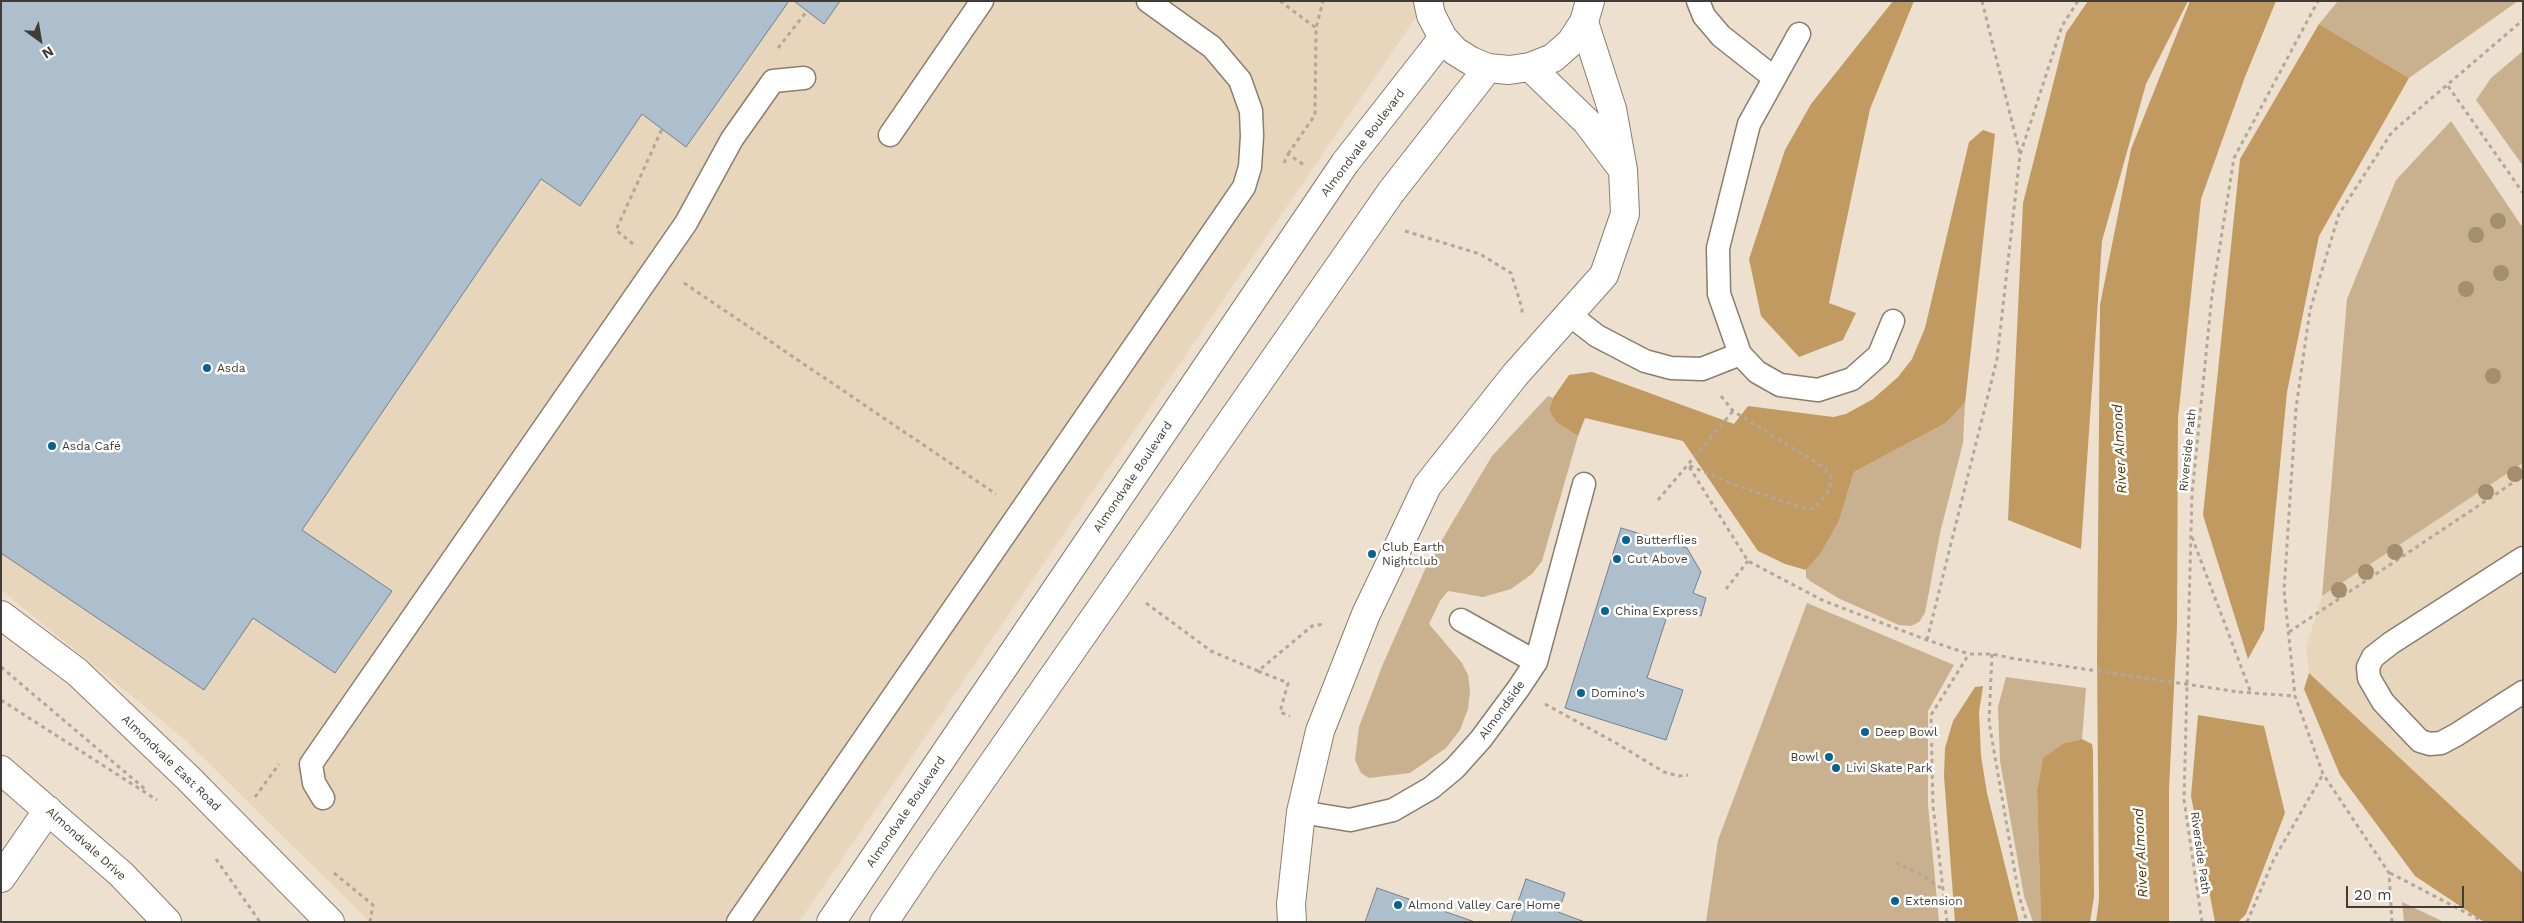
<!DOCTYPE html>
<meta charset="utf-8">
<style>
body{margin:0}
#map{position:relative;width:2524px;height:923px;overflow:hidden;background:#eee0ce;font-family:"Work Sans",sans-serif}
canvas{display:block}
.frame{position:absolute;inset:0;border:2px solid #413c35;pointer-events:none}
.north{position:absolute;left:15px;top:15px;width:50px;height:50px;-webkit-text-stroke:4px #fff;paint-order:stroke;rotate:148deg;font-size:14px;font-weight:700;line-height:20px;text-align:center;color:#413c35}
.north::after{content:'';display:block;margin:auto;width:18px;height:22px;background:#413c35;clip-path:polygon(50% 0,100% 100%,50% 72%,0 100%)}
.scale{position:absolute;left:2346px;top:886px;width:118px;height:22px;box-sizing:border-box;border:2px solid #413c35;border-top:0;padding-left:6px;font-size:15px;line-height:18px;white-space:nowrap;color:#413c35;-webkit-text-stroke:4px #fff;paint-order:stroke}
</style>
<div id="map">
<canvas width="2524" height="923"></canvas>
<div class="frame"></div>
<div class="north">N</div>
<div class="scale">20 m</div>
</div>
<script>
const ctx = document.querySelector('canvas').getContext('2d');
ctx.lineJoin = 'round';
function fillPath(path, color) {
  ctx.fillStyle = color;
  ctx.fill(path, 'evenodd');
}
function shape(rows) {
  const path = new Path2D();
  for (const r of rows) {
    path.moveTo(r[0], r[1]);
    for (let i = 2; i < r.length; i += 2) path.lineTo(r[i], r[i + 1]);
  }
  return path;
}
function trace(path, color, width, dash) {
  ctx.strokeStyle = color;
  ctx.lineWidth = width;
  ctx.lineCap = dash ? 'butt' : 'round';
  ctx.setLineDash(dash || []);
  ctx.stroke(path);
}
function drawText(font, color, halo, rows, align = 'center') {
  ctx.font = font + ' "Work Sans",sans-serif';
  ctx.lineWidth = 5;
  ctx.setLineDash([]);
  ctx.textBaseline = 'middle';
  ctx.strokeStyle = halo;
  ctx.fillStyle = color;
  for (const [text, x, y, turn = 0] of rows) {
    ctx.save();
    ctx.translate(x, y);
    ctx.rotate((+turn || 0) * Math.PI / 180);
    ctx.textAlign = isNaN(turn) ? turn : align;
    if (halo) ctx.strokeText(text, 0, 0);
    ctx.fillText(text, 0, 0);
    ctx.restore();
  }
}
fillPath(shape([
 [1,1,1427,1,799,922,370,922,182,737,1,590],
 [2523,463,2523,873,2309,673,2306,647,2322,596]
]), '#e7d5bc');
fillPath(shape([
 [2338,1,2518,1,2409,78,2319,24],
 [2523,51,2523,166,2476,100,2491,78],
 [2451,121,2523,228,2523,463,2322,596,2347,299,2396,180],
 [1548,396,1553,398,1549,410,1556,422,1578,436,1542,561,1532,574,1511,589,1483,597,1448,591,1440,601,1429,624,1462,663,1468,675,1470,691,1468,709,1460,730,1446,748,1410,773,1369,778,1361,773,1355,760,1359,727,1383,664,1427,565,1492,456],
 [1965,403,1963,443,1940,533,1925,613,1919,622,1911,626,1899,625,1840,599,1810,581,1806,577,1806,570,1821,553,1839,521,1854,472,1946,423],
 [1807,603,1954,665,1928,711,1928,805,1939,922,1706,922,1718,840],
 [2006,677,2086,688,2082,739,2064,743,2043,759,2037,790,2041,922,2033,922,2024,896,2000,761,1998,707],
 [2402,902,2444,922,2404,922]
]), '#c9b08f');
fillPath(shape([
 [1893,1,1914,1,1870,109,1829,303,1856,313,1843,340,1799,357,1761,316,1749,259,1785,150,1811,104],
 [2088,1,2188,1,2146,84,2102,241,2081,549,2008,520,2023,203,2066,33],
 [2190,1,2276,1,2245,77,2201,199,2178,418,2177,627,2169,789,2169,922,2096,922,2099,900,2097,657,2100,305,2131,149],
 [2319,24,2409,78,2319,236,2287,392,2264,630,2248,659,2203,515,2240,159],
 [1983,130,1995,134,1965,403,1946,423,1854,472,1839,521,1821,553,1806,570,1785,564,1758,551,1683,441,1585,418,1578,436,1556,422,1549,410,1553,398,1569,375,1592,372,1734,424,1748,406,1833,417,1846,414,1873,399,1898,377,1912,359,1925,328,1969,142],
 [2309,673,2523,873,2523,922,2484,922,2415,876,2340,775,2304,689],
 [1983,686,1979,712,1981,756,1987,793,2019,922,1955,922,1944,776,1945,748,1953,721,1975,687],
 [2198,715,2264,726,2285,813,2246,914,2238,922,2215,922,2191,796],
 [2082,739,2092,744,2093,751,2094,897,2090,922,2041,922,2037,790,2043,758,2064,743]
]), '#c19a62');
const building = shape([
 [1,1,789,1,686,147,642,114,580,206,541,179,302,530,392,591,335,673,253,618,204,690,1,553,1,1],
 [794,1,840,1,824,24,794,1],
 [1621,528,1687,548,1701,572,1693,593,1706,598,1701,616,1670,607,1647,678,1683,690,1666,740,1565,708,1621,528],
 [1526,879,1565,893,1558,912,1585,922,1511,922,1526,879],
 [1377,888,1475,922,1365,922,1377,888]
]);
fillPath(building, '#adbfcd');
trace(building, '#70818e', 1);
const lane = shape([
 [1698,1,1704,16,1721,36,1773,77],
 [1799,34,1749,124,1718,248,1719,294,1740,354,1757,372,1780,385,1818,390,1852,379,1879,355,1893,321],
 [890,135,982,1],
 [1570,315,1597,336,1645,361,1671,368,1702,369,1740,354],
 [2523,558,2391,643,2373,657,2368,667,2369,678,2383,702,2420,741,2430,744,2441,743,2456,735,2523,692],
 [1461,620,1536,662],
 [323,798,314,783,311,764,686,223,732,139,773,81,804,78],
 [1301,812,1350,820,1393,810,1431,788,1455,768,1481,739,1518,689,1536,662,1584,484],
 [738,922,1244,187,1250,167,1252,136,1251,111,1240,80,1212,47,1148,1]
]);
const street = shape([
 [1,878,48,810]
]);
const secondary = shape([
 [1428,1,1431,15,1443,38,1455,51,1471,61,1488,68,1509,70,1530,67,1553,58,1571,42,1584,22,1590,1],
 [1530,67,1587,122,1620,166],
 [1345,163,1443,38],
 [1391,192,1488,68],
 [1,615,77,672,188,778,330,922],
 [1,770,121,874,167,922],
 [831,922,892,832],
 [884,922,927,858],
 [1292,922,1291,904,1301,812,1320,731,1366,614,1401,541,1427,486,1515,375,1604,275,1625,214,1623,170,1612,109,1584,22]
]);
trace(lane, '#8a7e6d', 25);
trace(street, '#8a7e6d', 30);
trace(secondary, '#8a7e6d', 30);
trace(shape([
 [1280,1,1316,28],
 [1982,1,2020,154],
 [778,48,807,11],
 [2448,86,2523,193],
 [1288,154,1315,115,1316,28,1323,1],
 [1284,163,1288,154,1304,165],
 [1405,231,1480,254,1511,273,1522,308,1522,315],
 [633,244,616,230,662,129],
 [684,283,996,494],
 [1721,396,1733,411,1815,462,1826,470,1831,477,1830,489,1824,497,1816,507,1808,510,1735,485,1688,465,1748,561,1824,601,1927,640,1969,654,1992,654,2010,658],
 [1658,500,1733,411],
 [2192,537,2251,693],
 [1726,589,1748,561],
 [1146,603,1211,651,1258,671,1312,626,1324,624],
 [2289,632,2523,476],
 [1927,640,1997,359,2020,155,2062,26,2078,1],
 [1992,654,1989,722,2019,896,2027,922],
 [1,667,145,789],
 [1258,671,1288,683,1280,712,1290,716],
 [2239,692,2295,696],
 [1,700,157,800],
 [1545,704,1616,743,1664,772,1679,776,1688,775],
 [255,797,279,764],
 [216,859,260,922],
 [1896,863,1922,875,1941,888],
 [334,873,373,905,370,922],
 [2390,873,2484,922],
 [1947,922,1933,806,1931,715,1969,654],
 [2202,922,2184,800,2192,494,2212,295,2234,158,2318,1],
 [2247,922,2274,859,2323,774],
 [2392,922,2389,873,2323,774,2295,696,2284,590,2296,408,2310,310,2339,214,2392,132,2523,20]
]), '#b2a799', 3, [4, 4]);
trace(lane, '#fff', 22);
trace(street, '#fff', 28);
trace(secondary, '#fff', 28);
const secondaryBridge = shape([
 [892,832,1345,163],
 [927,858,1391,192]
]);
trace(secondaryBridge, '#8a7e6d', 30, []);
trace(shape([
 [2010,658,2239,692]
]), '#b2a799', 3, [4, 4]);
trace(secondaryBridge, '#fff', 28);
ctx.fillStyle = '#a48e6e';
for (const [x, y] of [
 [2498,221],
 [2476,235],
 [2501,273],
 [2466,289],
 [2493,376],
 [2515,474],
 [2486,492],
 [2395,552],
 [2366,572],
 [2339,590]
]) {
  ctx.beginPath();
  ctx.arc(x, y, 8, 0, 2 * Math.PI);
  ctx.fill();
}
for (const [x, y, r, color] of [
 [207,368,5,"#086293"],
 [52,446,5,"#086293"],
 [1626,540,5,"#086293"],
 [1372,554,5,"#086293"],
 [1617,559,5,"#086293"],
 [1605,611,5,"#086293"],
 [1581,693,5,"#086293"],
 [1865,732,5,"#086293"],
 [1829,757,5,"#086293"],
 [1836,768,5,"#086293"],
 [1895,901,5,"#086293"],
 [1398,905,5,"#086293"]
]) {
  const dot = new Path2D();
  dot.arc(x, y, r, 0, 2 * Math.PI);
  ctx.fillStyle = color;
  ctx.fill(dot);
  trace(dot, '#fff', 2);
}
drawText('12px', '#413c35', '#fff', [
 ["Almondvale Boulevard",1363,143,-53],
 ["Riverside Path",2188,450,-84],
 ["Almondvale Boulevard",1133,477,-56],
 ["Almondside",1502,710,-54],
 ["Almondvale East Road",171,763,44],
 ["Almondvale Boulevard",906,812,-56],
 ["Almondvale Drive",86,844,42],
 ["Riverside Path",2200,853,82]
]);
drawText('12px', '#413c35', '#fff', [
 ["Asda",217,368],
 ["Asda Café",62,446],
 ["Butterflies",1636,540],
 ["Club Earth",1382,547],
 ["Nightclub",1382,561],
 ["Cut Above",1627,559],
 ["China Express",1615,611],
 ["Domino's",1591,693],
 ["Deep Bowl",1875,732],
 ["Bowl",1819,757,"right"],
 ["Livi Skate Park",1846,768],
 ["Extension",1905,901],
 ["Almond Valley Care Home",1408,905]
], 'left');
drawText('italic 14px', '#4e3303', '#fff', [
 ["River Almond",2120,449,-93],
 ["River Almond",2141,853,-93]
]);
</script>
